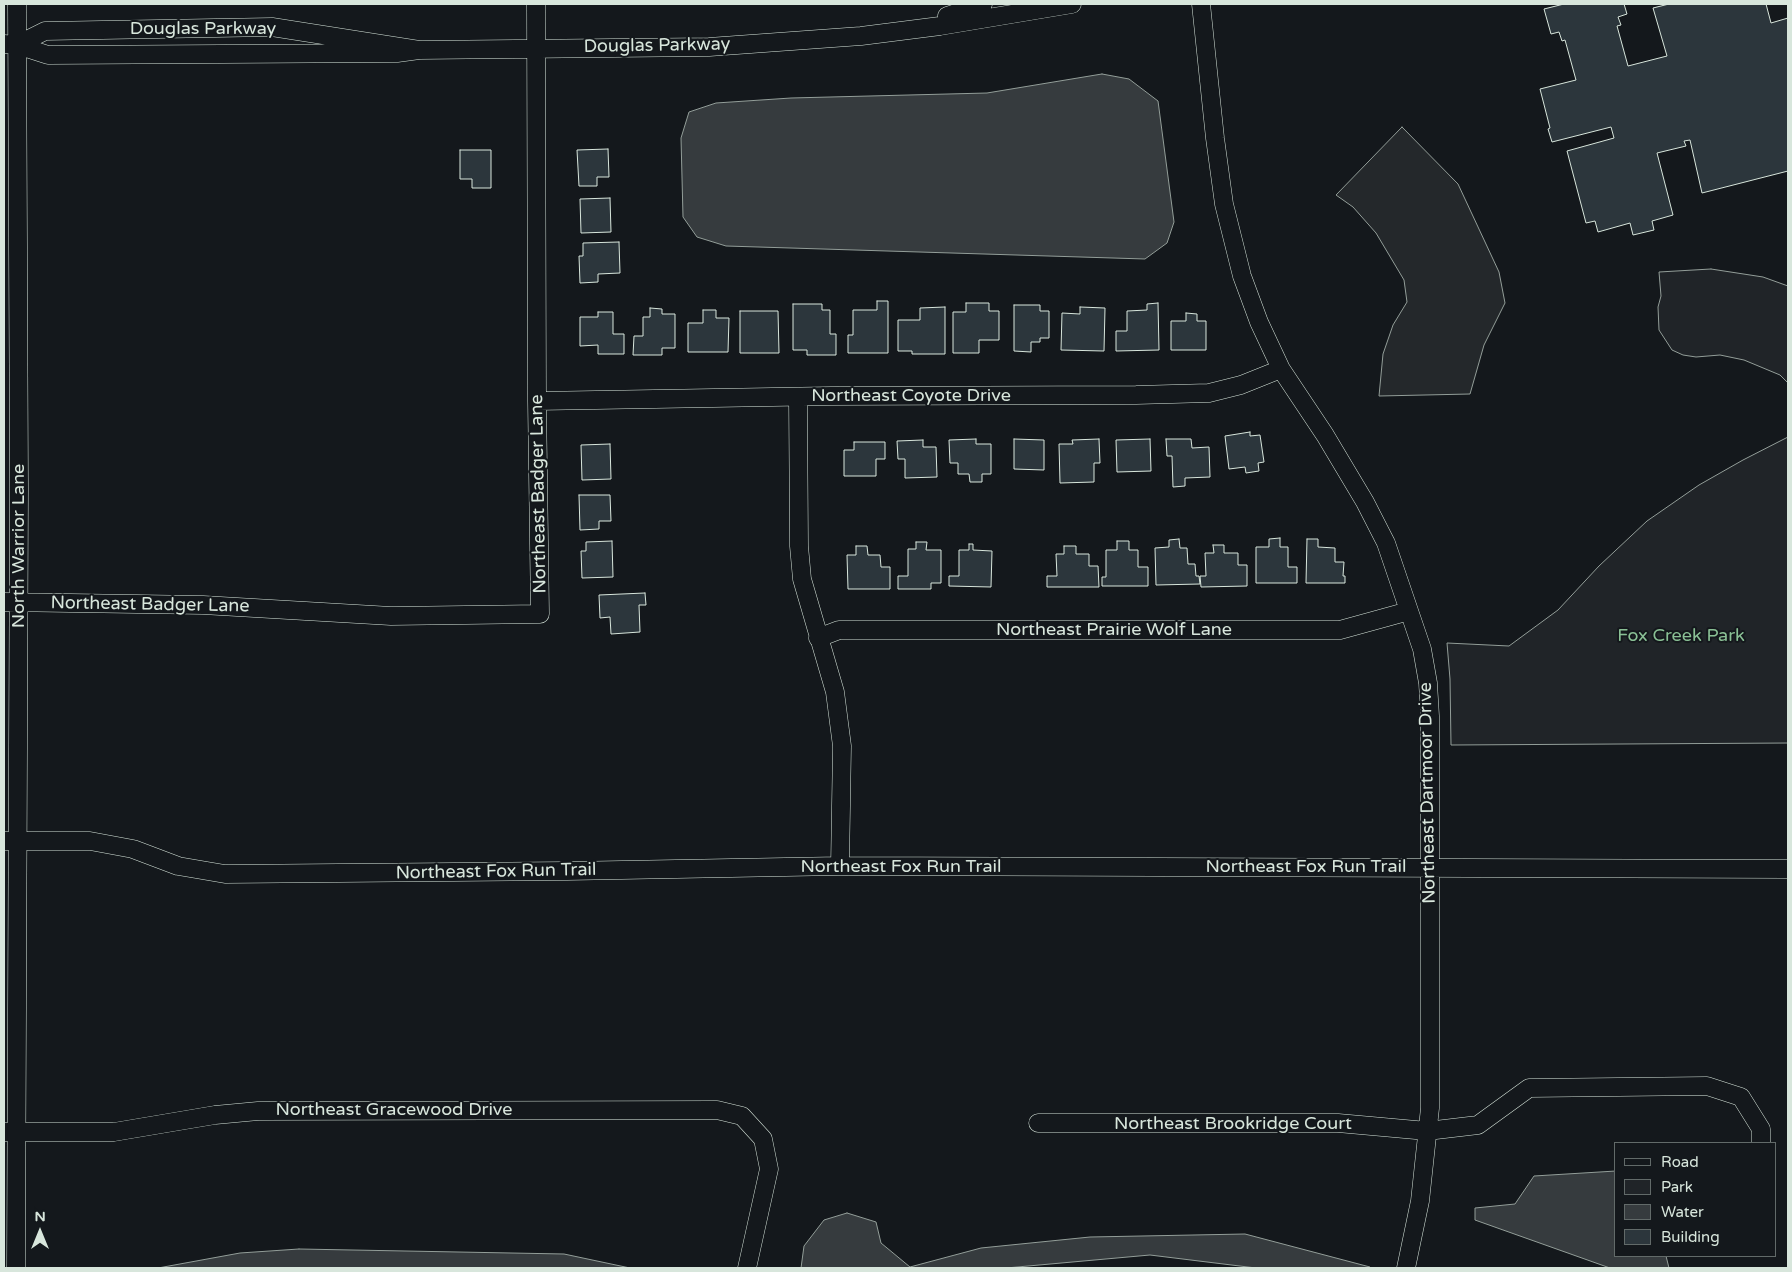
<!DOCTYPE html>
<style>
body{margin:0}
#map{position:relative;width:1792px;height:1272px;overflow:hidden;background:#14181c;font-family:"Varela Round",sans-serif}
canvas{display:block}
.frame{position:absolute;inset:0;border:5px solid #d8e6dc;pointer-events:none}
.legend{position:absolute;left:1614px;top:1142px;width:162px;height:115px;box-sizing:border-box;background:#14181c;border:1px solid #626a69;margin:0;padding:6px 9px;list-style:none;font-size:15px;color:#d8e6dc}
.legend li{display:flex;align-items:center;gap:10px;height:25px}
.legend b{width:25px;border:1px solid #626a69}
.north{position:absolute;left:15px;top:1207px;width:50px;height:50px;-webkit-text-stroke:4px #14181c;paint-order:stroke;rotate:0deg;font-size:14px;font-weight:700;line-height:20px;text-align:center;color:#d8e6dc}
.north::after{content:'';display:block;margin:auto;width:18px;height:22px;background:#d8e6dc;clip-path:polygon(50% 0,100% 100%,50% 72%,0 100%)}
</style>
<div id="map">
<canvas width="1792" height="1272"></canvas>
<div class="frame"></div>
<ul class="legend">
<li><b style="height:6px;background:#14181c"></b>Road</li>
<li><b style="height:14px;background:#202428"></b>Park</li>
<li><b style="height:14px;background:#363b3e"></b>Water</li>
<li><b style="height:14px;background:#2c363c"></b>Building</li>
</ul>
<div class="north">N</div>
</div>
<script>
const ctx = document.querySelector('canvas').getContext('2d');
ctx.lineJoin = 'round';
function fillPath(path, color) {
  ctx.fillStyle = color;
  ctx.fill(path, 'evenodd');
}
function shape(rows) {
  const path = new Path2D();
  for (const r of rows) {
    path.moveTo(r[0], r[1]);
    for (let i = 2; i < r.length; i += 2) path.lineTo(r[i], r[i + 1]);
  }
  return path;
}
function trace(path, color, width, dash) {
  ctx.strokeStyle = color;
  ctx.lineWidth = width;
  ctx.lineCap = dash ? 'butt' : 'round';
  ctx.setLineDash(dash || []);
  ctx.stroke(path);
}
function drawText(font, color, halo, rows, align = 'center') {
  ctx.font = font + ' "Varela Round",sans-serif';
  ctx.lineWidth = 4;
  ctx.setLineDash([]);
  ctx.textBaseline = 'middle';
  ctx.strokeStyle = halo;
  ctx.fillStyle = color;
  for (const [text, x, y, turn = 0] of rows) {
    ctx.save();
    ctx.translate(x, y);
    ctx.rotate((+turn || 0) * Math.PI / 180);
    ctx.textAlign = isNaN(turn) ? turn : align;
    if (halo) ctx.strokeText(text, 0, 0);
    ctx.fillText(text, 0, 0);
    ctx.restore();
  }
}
const green = shape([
 [1711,269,1763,277,1788,286,1788,383,1780,375,1744,360,1720,355,1696,357,1683,355,1672,350,1659,330,1658,307,1661,296,1659,272,1711,269],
 [1788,437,1788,743,1451,745,1450,679,1447,643,1509,646,1558,610,1599,566,1647,521,1699,485,1743,460,1788,437]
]);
fillPath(green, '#202428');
trace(green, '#939e99', 1);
const parking = shape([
 [1402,127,1458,184,1499,272,1505,303,1484,345,1470,394,1379,396,1383,354,1393,325,1407,302,1404,280,1376,233,1353,207,1336,195,1402,127]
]);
fillPath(parking, '#24282b');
trace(parking, '#939e99', 1);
const water = shape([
 [1102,74,1129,79,1158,101,1174,222,1167,243,1145,259,726,246,697,237,683,217,681,138,689,112,716,103,791,98,987,93,1102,74],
 [1616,1171,1616,1256,1666,1256,1669,1268,1610,1268,1475,1220,1475,1208,1515,1204,1534,1176,1616,1171],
 [847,1213,876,1222,881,1243,910,1267,981,1248,1090,1237,1245,1234,1370,1267,1370,1268,1256,1268,1150,1255,1006,1268,801,1268,804,1246,824,1220,847,1213],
 [299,1249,564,1254,630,1268,158,1268,240,1253,299,1249]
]);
fillPath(water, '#363b3e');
trace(water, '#939e99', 1);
const building = shape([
 [1564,4,1624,4,1627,14,1618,17,1621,25,1617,26,1628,66,1667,56,1653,8,1669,4,1766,4,1771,23,1788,18,1788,171,1702,193,1690,140,1684,141,1686,146,1657,153,1673,215,1652,221,1654,230,1633,235,1630,223,1598,232,1595,221,1586,223,1567,151,1614,138,1611,127,1552,142,1548,129,1550,128,1540,89,1576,80,1565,40,1562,41,1559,32,1551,34,1544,9,1564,4],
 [608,149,609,177,597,177,597,186,579,186,577,150,608,149],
 [460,150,491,150,491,188,472,188,472,179,460,179,460,150],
 [610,198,611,232,581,233,580,199,610,198],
 [619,242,620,273,598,274,598,282,580,283,579,256,583,256,583,243,619,242],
 [877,301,888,301,888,353,848,353,848,335,853,335,853,310,877,310,877,301],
 [966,303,989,303,989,311,999,311,999,340,979,340,979,353,953,353,953,312,966,312,966,303],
 [1158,303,1159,350,1116,351,1116,331,1127,331,1127,311,1147,310,1147,304,1158,303],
 [793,304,822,304,822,310,830,310,830,334,836,334,836,355,807,355,807,350,793,350,793,304],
 [1014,305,1040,305,1040,311,1049,311,1049,338,1040,338,1040,342,1031,342,1031,352,1014,351,1014,305],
 [945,307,945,354,912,354,912,351,898,351,898,320,920,320,920,308,945,307],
 [1080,307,1105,308,1104,351,1061,350,1062,313,1080,314,1080,307],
 [650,308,662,309,662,314,675,314,675,348,662,348,662,355,633,355,634,336,643,336,643,317,650,317,650,308],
 [703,310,716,310,716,318,729,318,728,352,688,352,688,323,703,323,703,310],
 [740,311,778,311,779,353,740,353,740,311],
 [598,312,613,312,613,334,624,334,624,354,598,354,598,345,580,346,580,317,598,317,598,312],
 [1186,313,1197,314,1197,321,1206,321,1206,350,1171,350,1171,321,1186,321,1186,313],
 [1250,432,1250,436,1260,435,1264,462,1258,463,1259,471,1246,473,1245,467,1229,469,1225,436,1250,432],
 [976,439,976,444,991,444,991,474,982,474,982,482,970,482,969,474,958,474,958,463,950,463,949,440,976,439],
 [1014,439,1044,440,1044,470,1014,469,1014,439],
 [1099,439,1100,463,1094,463,1094,482,1060,483,1059,444,1073,444,1072,440,1099,439],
 [1150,439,1151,471,1117,472,1116,440,1150,439],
 [1166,439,1191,439,1192,448,1209,447,1210,477,1185,478,1185,486,1173,487,1172,456,1167,456,1166,439],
 [923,440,923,447,936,447,937,477,905,478,905,459,898,459,897,441,923,440],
 [854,442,885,442,885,459,876,459,876,476,844,476,844,450,854,450,854,442],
 [610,444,611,479,582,480,581,445,610,444],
 [579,495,610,495,611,521,599,521,599,529,580,530,579,495],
 [1280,538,1280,547,1288,547,1288,567,1297,567,1297,583,1256,583,1256,547,1269,547,1269,539,1280,538],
 [1179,539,1180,548,1187,548,1188,564,1195,564,1196,576,1199,576,1200,584,1156,585,1155,548,1169,547,1169,540,1179,539],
 [1307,539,1318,539,1318,547,1335,548,1335,562,1344,562,1343,576,1345,576,1345,583,1306,583,1307,539],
 [612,541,613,577,582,578,581,551,586,551,586,542,612,541],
 [1117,541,1129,541,1129,550,1138,550,1138,567,1148,567,1148,586,1102,586,1102,577,1106,577,1106,550,1117,550,1117,541],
 [916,542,927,542,926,550,941,550,941,583,931,583,931,589,898,589,898,576,908,576,908,549,916,549,916,542],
 [969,544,973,544,973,550,992,551,991,587,949,586,949,576,959,576,959,550,969,550,969,544],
 [1213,545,1224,545,1224,553,1238,553,1238,565,1247,565,1247,586,1201,587,1200,576,1206,576,1205,553,1214,553,1213,545],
 [856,546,867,546,868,555,880,555,881,567,890,567,890,589,848,589,847,555,856,555,856,546],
 [1064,546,1076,546,1076,554,1089,554,1089,566,1098,566,1099,587,1047,587,1047,576,1057,576,1056,554,1064,554,1064,546],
 [645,593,646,605,639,605,640,632,611,634,610,617,600,618,599,595,645,593]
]);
fillPath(building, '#2c363c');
trace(building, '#d8e6dc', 1);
const minor = shape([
 [1201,4,1215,138,1224,204,1242,276,1259,322,1281,369,1325,435,1365,502,1386,543,1422,649,1428,683,1430,716,1430,1108,1420,1201,1406,1268],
 [947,16,983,4],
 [4,44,17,45,48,55,397,53,419,50,272,27,45,31,17,45],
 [419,50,709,47,861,36,940,26,1072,4],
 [798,397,799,546,802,579,835,692,842,746,840,866],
 [537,401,831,396,1136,395,1209,393,1241,385,1281,369],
 [4,602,203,605,391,616,540,614,537,401,536,4],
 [818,638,839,630,1340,630,1409,611],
 [4,841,90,841,133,849,178,866,225,874,567,871,840,866,1788,869],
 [1038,1123,1338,1123,1427,1131,1478,1125,1529,1088,1707,1086,1741,1097,1761,1129,1761,1143],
 [4,1132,114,1132,215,1115,258,1111,717,1110,742,1116,763,1139,769,1169,747,1268],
 [16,1268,19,489,17,4]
]);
trace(minor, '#d8e6dc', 19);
trace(minor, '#14181c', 18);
drawText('18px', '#d8e6dc', '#14181c', [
 ["Douglas Parkway",203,29],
 ["Douglas Parkway",657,46,-1],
 ["Northeast Coyote Drive",911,396],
 ["Northeast Badger Lane",539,494,-91],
 ["North Warrior Lane",19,546,-90],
 ["Northeast Badger Lane",150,605,1],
 ["Northeast Prairie Wolf Lane",1114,630],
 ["Northeast Dartmoor Drive",1428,793,-91],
 ["Northeast Fox Run Trail",901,867],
 ["Northeast Fox Run Trail",1306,867],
 ["Northeast Fox Run Trail",496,872,-1],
 ["Northeast Gracewood Drive",394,1110],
 ["Northeast Brookridge Court",1233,1124]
]);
drawText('18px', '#8ac095', '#14181c', [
 ["Fox Creek Park",1681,636]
]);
</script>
